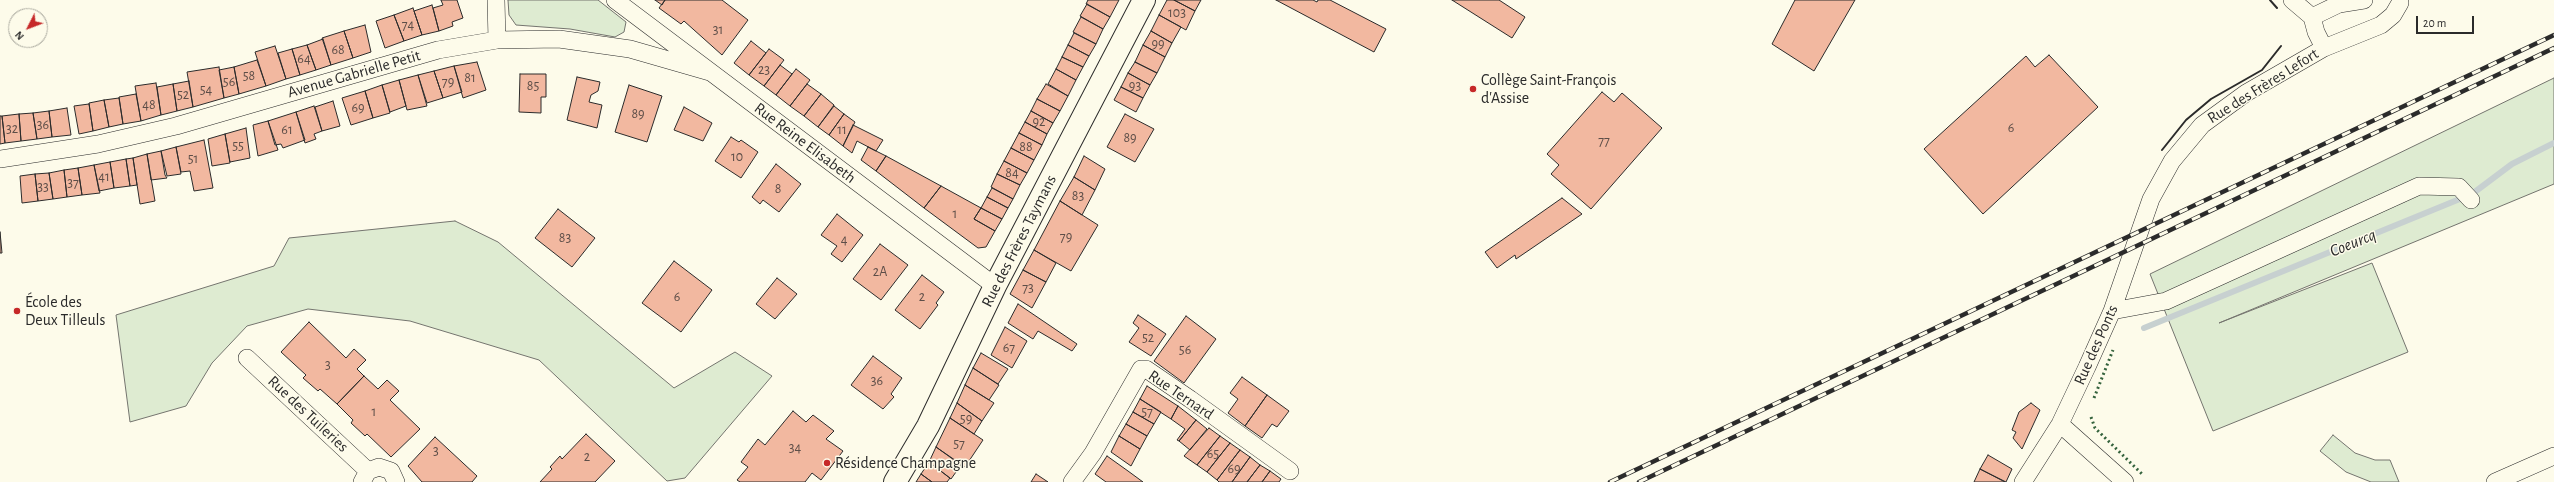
<!DOCTYPE html>
<meta charset="utf-8">
<style>
body{margin:0}
#map{position:relative;width:2554px;height:482px;overflow:hidden;background:#fdfbea;font-family:"Alegreya Sans",sans-serif}
canvas{display:block}
.north{position:absolute;left:8px;top:8px;width:40px;height:40px;box-sizing:border-box;background:#fdfbea;border:1px solid #a9a89e;border-radius:50%;rotate:228deg;font-size:11px;font-weight:700;line-height:16px;text-align:center;color:#2b2b2b}
.north::after{content:'';display:block;margin:auto;width:14px;height:18px;background:#c62828;clip-path:polygon(50% 0,100% 100%,50% 72%,0 100%)}
.scale{position:absolute;left:2416px;top:16px;width:58px;height:18px;box-sizing:border-box;border:2px solid #2b2b2b;border-top:0;padding-left:5px;font-size:12px;line-height:14px;white-space:nowrap;color:#2b2b2b;-webkit-text-stroke:3px #fdfbea;paint-order:stroke}
</style>
<div id="map">
<canvas width="2554" height="482"></canvas>
<div class="north">N</div>
<div class="scale">20 m</div>
</div>
<script>
const ctx = document.querySelector('canvas').getContext('2d');
ctx.lineJoin = 'round';
function fillPath(path, color) {
  ctx.fillStyle = color;
  ctx.fill(path, 'evenodd');
}
function shape(rows) {
  const path = new Path2D();
  for (const r of rows) {
    path.moveTo(r[0], r[1]);
    for (let i = 2; i < r.length; i += 2) path.lineTo(r[i], r[i + 1]);
  }
  return path;
}
function trace(path, color, width, dash) {
  ctx.strokeStyle = color;
  ctx.lineWidth = width;
  ctx.lineCap = dash ? 'butt' : 'round';
  ctx.setLineDash(dash || []);
  ctx.stroke(path);
}
function drawText(font, color, halo, rows, align = 'center') {
  ctx.font = font + ' "Alegreya Sans",sans-serif';
  ctx.lineWidth = 3;
  ctx.setLineDash([]);
  ctx.textBaseline = 'middle';
  ctx.strokeStyle = halo;
  ctx.fillStyle = color;
  for (const [text, x, y, turn = 0] of rows) {
    ctx.save();
    ctx.translate(x, y);
    ctx.rotate((+turn || 0) * Math.PI / 180);
    ctx.textAlign = isNaN(turn) ? turn : align;
    if (halo) ctx.strokeText(text, 0, 0);
    ctx.fillText(text, 0, 0);
    ctx.restore();
  }
}
const green = shape([
 [508,0,598,0,626,22,624,32,615,37,570,29,516,25,509,15,508,0],
 [2554,78,2554,184,2219,323,2372,263,2408,352,2213,431,2150,274,2554,78],
 [455,221,498,242,674,388,735,352,772,376,685,478,667,481,539,360,410,321,308,309,247,326,212,363,186,406,130,422,116,315,274,266,289,238,455,221],
 [2333,435,2355,453,2375,460,2390,460,2399,482,2371,482,2346,472,2320,451,2333,435]
]);
fillPath(green, '#deebd1');
trace(green, '#74746e', 1);
trace(shape([
 [2144,328,2472,194,2512,164,2554,143]
]), '#c7d0d0', 6);
const building = shape([
 [441,0,457,0,463,18,452,22,453,26,439,31,433,8,443,5,441,0],
 [655,0,665,0,662,5,655,0],
 [665,0,722,0,748,20,722,55,684,21,681,24,659,8,665,0],
 [1088,0,1119,0,1110,17,1086,4,1088,0],
 [1167,0,1174,0,1195,11,1186,30,1159,15,1167,0],
 [1174,0,1201,0,1195,11,1174,0],
 [1276,0,1313,0,1317,2,1318,0,1330,0,1386,29,1374,52,1276,0],
 [1452,0,1499,0,1525,17,1512,38,1452,0],
 [1795,0,1855,0,1814,71,1772,44,1795,0],
 [1087,4,1110,17,1103,29,1080,16,1087,4],
 [432,5,439,31,422,35,414,11,432,5],
 [413,8,422,35,404,41,394,15,413,8],
 [394,15,404,41,385,48,376,21,394,15],
 [1159,15,1181,27,1172,43,1151,31,1159,15],
 [1081,17,1103,29,1096,44,1073,32,1081,17],
 [365,25,371,52,353,58,344,31,365,25],
 [344,31,353,58,331,65,322,38,344,31],
 [1151,31,1172,43,1165,57,1143,45,1151,31],
 [1074,33,1096,44,1089,56,1068,45,1074,33],
 [323,39,331,65,316,70,307,45,323,39],
 [751,41,766,53,749,75,734,63,751,41],
 [307,45,316,70,300,75,292,49,307,45],
 [1068,45,1089,56,1083,67,1062,57,1068,45],
 [1143,45,1165,57,1157,73,1135,62,1143,45],
 [275,46,286,79,266,86,255,52,275,46],
 [292,49,300,75,286,79,278,53,292,49],
 [769,49,784,60,764,86,749,75,769,49],
 [2049,55,2098,107,1983,214,1924,149,2026,56,2035,67,2049,55],
 [1062,57,1083,67,1076,80,1056,69,1062,57],
 [257,60,266,86,239,94,234,67,257,60],
 [477,62,486,90,463,98,454,66,477,62],
 [1135,62,1157,73,1150,85,1128,73,1135,62],
 [780,65,792,74,776,95,764,86,780,65],
 [454,66,462,92,443,98,434,71,454,66],
 [219,67,224,98,193,107,187,72,219,67],
 [234,67,239,94,224,98,219,70,234,67],
 [796,69,810,80,790,106,776,95,796,69],
 [1056,69,1076,80,1068,96,1048,84,1056,69],
 [434,71,443,98,427,103,418,75,434,71],
 [1128,73,1150,85,1143,98,1121,87,1128,73],
 [520,74,546,74,546,97,541,97,541,113,519,112,520,74],
 [418,75,427,106,407,110,399,80,418,75],
 [577,77,600,82,598,91,591,95,589,102,602,105,597,128,567,120,577,77],
 [399,80,406,106,390,112,382,85,399,80],
 [189,81,193,107,177,111,173,84,189,81],
 [156,83,161,115,141,121,135,86,156,83],
 [173,84,177,111,161,115,157,87,173,84],
 [807,84,821,94,804,116,790,106,807,84],
 [1046,84,1068,96,1060,111,1037,99,1046,84],
 [382,85,390,113,373,118,365,91,382,85],
 [629,85,662,96,647,142,615,132,629,85],
 [1121,87,1143,98,1136,112,1114,100,1121,87],
 [365,91,373,118,351,125,342,98,365,91],
 [1602,92,1614,102,1622,93,1662,128,1591,209,1551,174,1559,165,1547,154,1602,92],
 [136,94,141,121,123,124,119,97,136,94],
 [821,94,834,105,818,127,804,116,821,94],
 [119,98,123,124,109,127,104,100,119,98],
 [1037,99,1060,111,1053,123,1031,111,1037,99],
 [104,100,109,127,93,131,89,103,104,100],
 [333,101,340,126,322,131,315,107,333,101],
 [89,104,93,131,79,134,74,106,89,104],
 [314,106,322,131,314,134,316,139,305,143,296,112,314,106],
 [834,106,844,114,829,135,818,127,834,106],
 [684,107,712,123,703,141,674,130,684,107],
 [67,108,71,135,52,137,49,111,67,108],
 [49,111,52,137,37,139,33,113,49,111],
 [1031,111,1053,123,1047,134,1025,122,1031,111],
 [296,112,305,140,283,148,281,144,275,145,268,121,296,112],
 [33,113,37,139,21,141,19,114,33,113],
 [19,114,21,141,5,143,2,116,19,114],
 [844,114,855,122,843,146,829,135,844,114],
 [1125,114,1154,129,1135,162,1107,147,1125,114],
 [0,116,2,116,5,143,0,144,0,116],
 [268,121,278,150,258,156,253,125,268,121],
 [1025,122,1047,134,1042,145,1019,133,1025,122],
 [853,125,883,140,876,151,857,141,852,153,843,146,853,125],
 [246,128,250,158,230,162,225,134,246,128],
 [1019,133,1042,145,1034,160,1011,148,1019,133],
 [225,134,230,163,212,166,208,139,225,134],
 [731,137,739,142,741,140,758,152,741,178,715,161,731,137],
 [204,140,213,188,194,191,190,171,181,172,176,147,204,140],
 [176,147,181,174,167,176,161,151,176,147],
 [868,147,886,156,876,171,861,160,868,147],
 [1011,148,1034,160,1027,173,1004,161,1011,148],
 [161,151,165,175,167,178,151,180,147,154,161,151],
 [147,154,155,201,140,204,133,158,147,154],
 [886,156,941,186,924,208,876,171,886,156],
 [1084,156,1105,169,1095,190,1074,177,1084,156],
 [133,158,137,185,130,186,126,159,133,158],
 [126,159,130,186,114,188,110,162,126,159],
 [1004,161,1027,173,1020,185,997,174,1004,161],
 [110,162,114,188,99,191,94,165,110,162],
 [776,164,801,184,779,212,763,200,760,204,752,197,776,164],
 [94,165,100,193,82,195,78,168,94,165],
 [78,168,82,195,67,197,64,170,78,168],
 [64,170,67,197,53,199,49,173,64,170],
 [49,173,53,199,38,201,35,174,49,173],
 [35,174,38,201,22,203,20,176,35,174],
 [997,174,1020,185,1013,199,991,187,997,174],
 [1074,177,1095,190,1082,215,1060,201,1074,177],
 [941,186,981,208,974,219,995,231,986,247,978,248,924,208,941,186],
 [992,188,1013,199,1008,208,987,197,992,188],
 [987,197,1008,208,1002,219,981,208,987,197],
 [1562,198,1582,214,1516,259,1515,255,1497,268,1485,252,1562,198],
 [1060,201,1098,225,1071,271,1034,250,1060,201],
 [981,208,1002,219,995,231,974,219,981,208],
 [558,209,595,238,572,267,535,238,558,209],
 [837,214,863,235,842,262,831,254,837,246,821,235,837,214],
 [0,232,2,253,0,253,0,232],
 [880,244,908,265,881,300,853,279,880,244],
 [1034,250,1056,263,1046,282,1023,270,1034,250],
 [674,261,712,290,681,332,642,303,674,261],
 [1023,270,1046,282,1032,308,1010,294,1023,270],
 [922,275,944,292,936,303,938,305,920,329,895,310,922,275],
 [777,278,797,294,775,319,756,304,777,278],
 [1018,304,1077,344,1072,351,1038,331,1033,339,1008,323,1018,304],
 [1138,315,1166,334,1151,356,1129,342,1139,328,1133,323,1138,315],
 [1186,316,1216,339,1184,383,1154,361,1186,316],
 [309,322,346,358,354,349,366,360,357,369,364,376,337,404,320,389,318,391,303,378,306,375,281,352,309,322],
 [1005,327,1027,341,1012,368,991,355,1005,327],
 [981,353,1008,369,998,384,973,368,981,353],
 [873,356,902,378,891,394,894,397,883,409,851,385,873,356],
 [973,368,999,385,989,400,965,385,973,368],
 [364,376,378,389,387,380,399,391,390,400,420,429,391,457,367,434,365,436,351,423,353,420,337,404,364,376],
 [1242,377,1267,395,1245,426,1228,413,1238,399,1230,393,1242,377],
 [965,385,994,403,982,421,957,403,965,385],
 [1147,386,1178,406,1171,419,1140,399,1147,386],
 [1267,395,1289,411,1277,427,1272,424,1262,438,1245,426,1267,395],
 [1140,399,1161,412,1154,424,1133,412,1140,399],
 [957,403,982,421,974,434,950,418,957,403],
 [2031,403,2040,410,2022,449,2013,438,2016,432,2012,430,2019,412,2031,403],
 [1178,406,1196,420,1179,441,1177,440,1185,429,1171,419,1178,406],
 [793,411,806,422,813,415,834,431,826,439,843,451,821,480,812,473,805,482,740,482,737,480,748,467,741,462,758,439,765,445,793,411],
 [1133,412,1154,424,1147,436,1126,424,1133,412],
 [950,418,983,440,965,467,936,447,950,418],
 [1196,420,1207,429,1190,450,1179,441,1196,420],
 [1126,424,1147,436,1140,449,1119,436,1126,424],
 [1209,428,1220,436,1197,465,1184,456,1209,428],
 [586,434,615,461,595,482,540,482,552,469,550,467,560,456,562,459,586,434],
 [1119,436,1140,449,1131,466,1111,452,1119,436],
 [1220,436,1230,443,1207,472,1197,465,1220,436],
 [435,437,477,476,472,482,422,482,408,466,435,437],
 [1230,443,1240,450,1217,480,1207,472,1230,443],
 [936,447,961,465,951,479,929,462,936,447],
 [1240,450,1250,457,1232,482,1219,482,1217,480,1240,450],
 [1988,455,2012,469,2006,482,1980,469,1988,455],
 [1107,456,1128,471,1143,482,1106,482,1095,474,1107,456],
 [1250,457,1260,465,1247,482,1232,482,1250,457],
 [929,462,950,478,947,482,932,482,921,474,929,462],
 [1260,465,1270,471,1262,482,1247,482,1260,465],
 [1980,469,2005,482,1974,482,1980,469],
 [1270,471,1281,479,1279,482,1262,482,1270,471],
 [921,474,932,482,916,482,921,474],
 [1036,474,1048,482,1031,482,1036,474]
]);
fillPath(building, '#f2b8a0');
trace(building, '#2b2b2b', 1);
const street = shape([
 [496,0,497,40],
 [615,0,995,286],
 [2292,0,2312,17,2316,32,2324,48],
 [2312,17,2339,4,2364,0],
 [0,159,98,144,176,126,438,50,497,40,559,39,630,49,710,72],
 [2112,311,2166,301,2419,186,2459,187,2471,200],
 [247,358,368,471],
 [2060,424,2125,482],
 [362,482,368,471,379,467,391,471,396,482],
 [1072,482,1093,453,1141,369,1146,369,1190,399,1290,471],
 [2023,482,2060,424,2087,367,2112,311,2151,199,2172,161,2202,125,2246,93,2324,48,2381,25,2393,15,2400,3],
 [2495,482,2554,456]
]);
const secondary = shape([
 [895,482,928,426,995,286,1144,0]
]);
trace(street, '#2b2b2b', 18);
trace(secondary, '#2b2b2b', 24);
trace(street, '#fdfbea', 17);
trace(secondary, '#fdfbea', 22);
const rail = shape([
 [1610,482,2554,35],
 [1639,482,2554,48]
]);
trace(rail, '#2b2b2b', 4.5);
trace(rail, '#fdfbea', 3, [9]);
trace(shape([
 [2094,398,2113,350],
 [2091,417,2095,428,2142,474]
]), '#34623c', 3, [2, 3]);
trace(shape([
 [2270,0,2277,8],
 [2162,150,2186,120,2211,99,2262,70,2281,46]
]), '#2b2b2b', 2);
for (const [x, y, r, color] of [
 [1473,89,4,"#c62828"],
 [17,311,4,"#c62828"],
 [827,463,4,"#c62828"]
]) {
  const dot = new Path2D();
  dot.arc(x, y, r, 0, 2 * Math.PI);
  ctx.fillStyle = color;
  ctx.fill(dot);
  trace(dot, '#fdfbea', 1.5);
}
drawText('14px', '#5d4e48', null, [
 ["103",1177,13],
 ["74",408,25],
 ["31",718,30],
 ["99",1158,44],
 ["68",338,50],
 ["64",304,59],
 ["23",764,70],
 ["58",249,76],
 ["81",470,78],
 ["56",229,82],
 ["79",448,82],
 ["85",533,86],
 ["93",1135,86],
 ["54",206,90],
 ["52",183,95],
 ["48",149,105],
 ["69",358,108],
 ["89",638,114],
 ["92",1039,122],
 ["36",43,125],
 ["6",2011,128],
 ["32",12,129],
 ["61",287,130],
 ["11",842,130],
 ["89",1130,138],
 ["77",1604,141],
 ["55",238,146],
 ["88",1026,147],
 ["10",737,157],
 ["51",193,159],
 ["84",1012,173],
 ["41",104,177],
 ["37",73,183],
 ["33",43,187],
 ["8",778,189],
 ["83",1078,196],
 ["1",955,214],
 ["79",1066,237],
 ["83",565,238],
 ["4",844,240],
 ["2A",880,272],
 ["73",1028,288],
 ["6",677,297],
 ["2",922,297],
 ["52",1148,338],
 ["67",1009,348],
 ["56",1185,350],
 ["3",328,365],
 ["36",877,381],
 ["1",374,412],
 ["57",1147,412],
 ["59",966,419],
 ["57",959,444],
 ["34",795,448],
 ["3",436,451],
 ["65",1213,454],
 ["2",587,457],
 ["69",1234,469]
]);
drawText('16px', '#2b2b2b', '#fdfbea', [
 ["Avenue Gabrielle Petit",354,74,-16],
 ["Rue des Frères Lefort",2263,86,-32],
 ["Rue Reine Elisabeth",805,143,37],
 ["Rue des Frères Taymans",1019,241,-63],
 ["Rue des Ponts",2096,345,-66],
 ["Rue Ternard",1181,395,34],
 ["Rue des Tuileries",308,414,43]
]);
drawText('16px', '#2b2b2b', '#fdfbea', [
 ["Collège Saint-François",1481,80],
 ["d'Assise",1481,98],
 ["École des",25,302],
 ["Deux Tilleuls",25,320],
 ["Résidence Champagne",835,463]
], 'left');
drawText('italic 17px', '#2b2b2b', '#fdfbea', [
 ["Coeurcq",2353,243,-22]
]);
</script>
